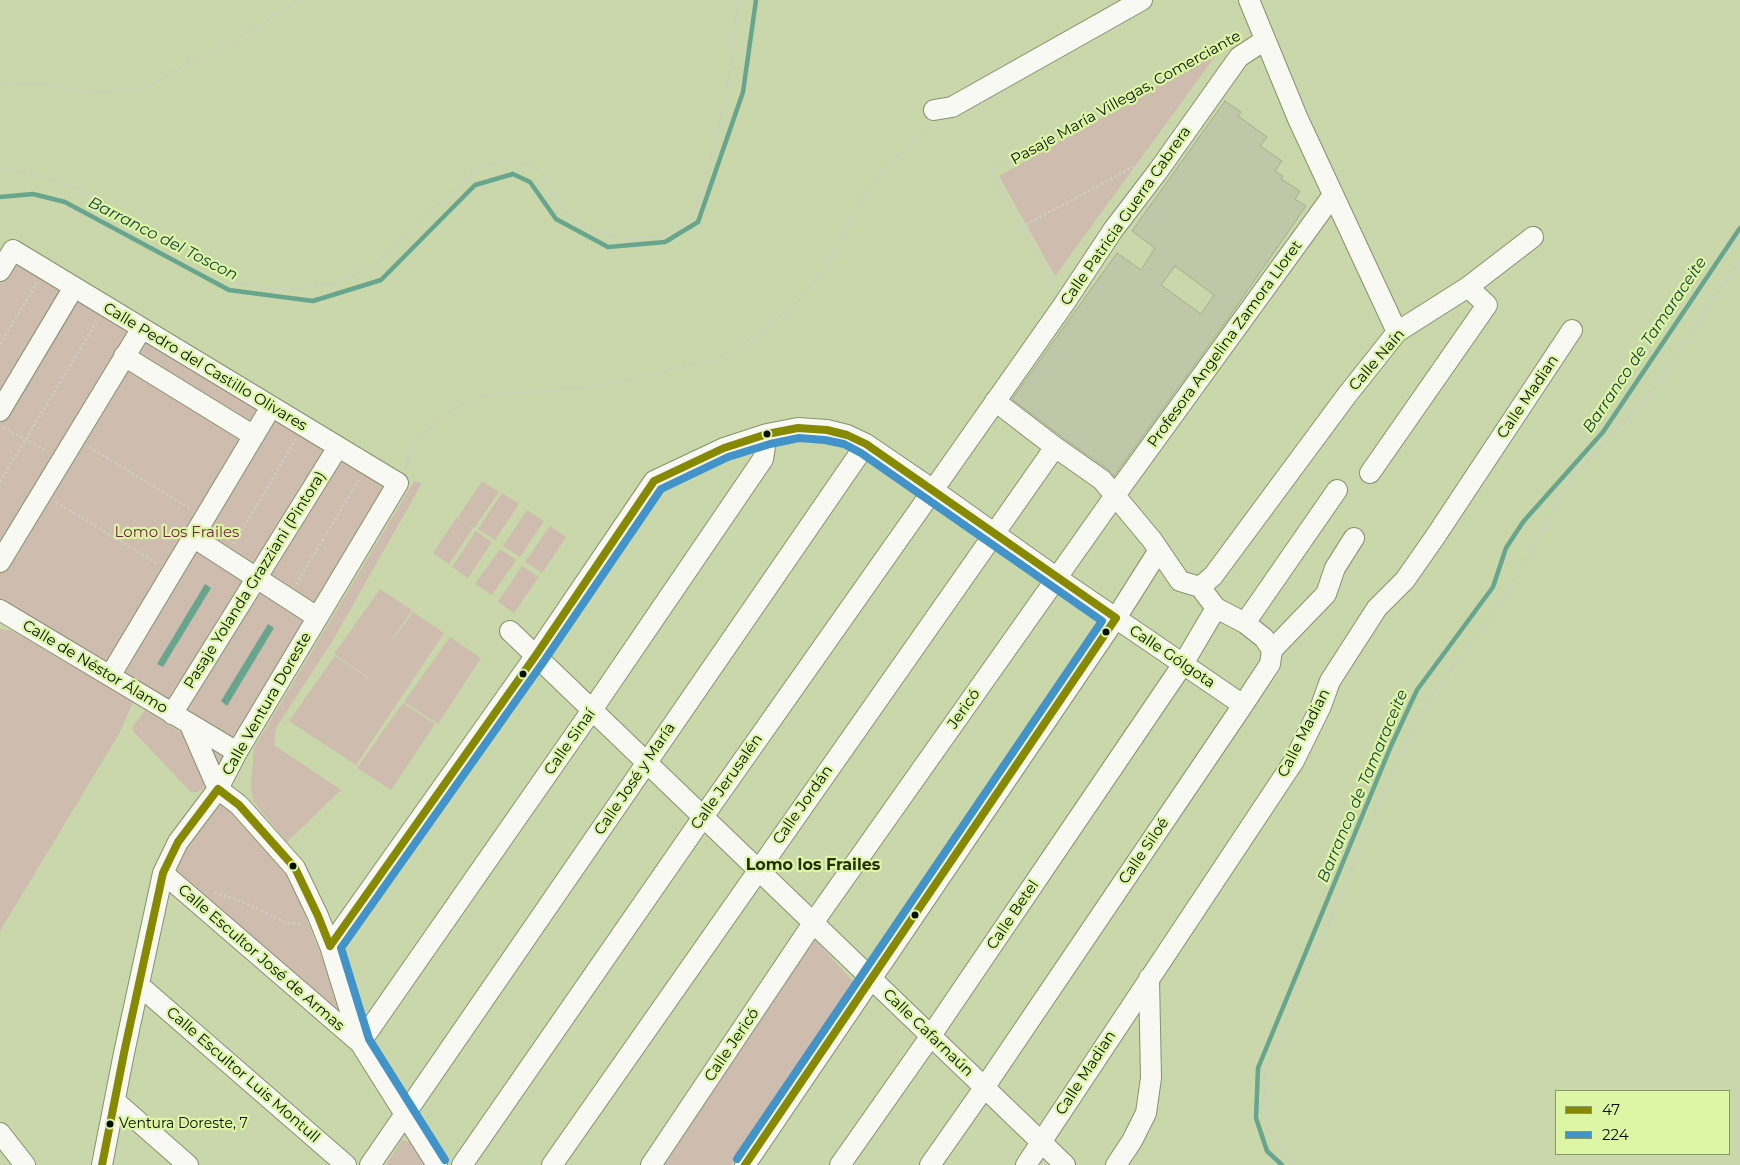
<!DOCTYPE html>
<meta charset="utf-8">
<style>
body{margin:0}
#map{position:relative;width:1740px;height:1165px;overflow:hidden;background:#c9d7aa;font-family:Montserrat,sans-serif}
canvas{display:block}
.legend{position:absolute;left:1555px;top:1090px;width:175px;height:65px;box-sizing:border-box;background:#dcf6a5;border:1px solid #879a63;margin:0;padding:6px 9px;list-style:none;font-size:15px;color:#080f00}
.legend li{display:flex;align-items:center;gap:10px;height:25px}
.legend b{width:25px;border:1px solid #879a63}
</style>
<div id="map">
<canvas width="1740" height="1165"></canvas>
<ul class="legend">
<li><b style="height:6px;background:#878a00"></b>47</li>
<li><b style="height:6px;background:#4193ca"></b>224</li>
</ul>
</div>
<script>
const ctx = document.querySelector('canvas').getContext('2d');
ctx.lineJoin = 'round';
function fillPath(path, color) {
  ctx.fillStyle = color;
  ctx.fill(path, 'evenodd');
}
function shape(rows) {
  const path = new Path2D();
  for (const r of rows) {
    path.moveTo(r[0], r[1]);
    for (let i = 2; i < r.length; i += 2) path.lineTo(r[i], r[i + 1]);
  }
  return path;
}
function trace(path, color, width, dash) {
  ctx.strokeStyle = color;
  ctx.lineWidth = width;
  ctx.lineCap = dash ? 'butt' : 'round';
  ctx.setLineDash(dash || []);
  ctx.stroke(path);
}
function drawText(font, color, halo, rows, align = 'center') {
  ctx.font = font + ' Montserrat,sans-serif';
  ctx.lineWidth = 4.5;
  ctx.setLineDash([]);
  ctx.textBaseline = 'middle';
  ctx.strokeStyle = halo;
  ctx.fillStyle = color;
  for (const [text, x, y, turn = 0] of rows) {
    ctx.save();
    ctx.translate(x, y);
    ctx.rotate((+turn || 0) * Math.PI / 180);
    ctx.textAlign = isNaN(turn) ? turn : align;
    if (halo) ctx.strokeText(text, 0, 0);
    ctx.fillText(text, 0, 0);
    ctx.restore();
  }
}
fillPath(shape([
 [1219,51,1055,276,999,176],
 [13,250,398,483,218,789,284,864,353,1033,171,875,218,789,190,725,0,610,0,271],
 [414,481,422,483,333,640,276,728,274,745,341,790,287,842,253,801,251,785,254,748],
 [482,481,499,492,474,528,458,517],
 [502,493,519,504,495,540,478,529],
 [527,510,544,521,520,557,503,546],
 [457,517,473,528,449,564,433,553],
 [550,526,566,537,542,573,525,562],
 [476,531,492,542,468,578,452,567],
 [500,549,516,560,492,595,475,584],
 [522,566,539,577,514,613,498,602],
 [380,589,412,610,382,655,413,612,444,633,356,765,289,721,335,656,367,677,364,682,368,677,334,654],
 [0,629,13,631,133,702,120,732,0,931],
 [450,637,481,658,438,724,404,702],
 [403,703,435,724,391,790,357,768],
 [145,710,182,733,205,784,203,789,197,792,191,792,135,733,132,728],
 [813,937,856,985,731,1165,659,1165],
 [402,1140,410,1142,425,1165,386,1165]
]), '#cebdae');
fillPath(shape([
 [205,584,211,588,163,667,157,664],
 [268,624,274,628,227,706,221,701]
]), '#67a58f');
trace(shape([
 [0,197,33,194,65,202,229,290,313,301,381,280,475,185,513,174,530,182,556,219,608,247,665,242,698,222,743,92,756,0],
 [1282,1165,1267,1151,1256,1118,1258,1068,1391,746,1417,690,1493,587,1506,548,1523,522,1603,432,1740,228]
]), '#67a58f', 4.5);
const building = shape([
 [1225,101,1241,112,1238,116,1267,137,1260,146,1282,161,1275,171,1283,176,1281,179,1300,191,1295,199,1306,206,1227,320,1114,476,1109,470,1062,437,1012,399,1117,253,1141,270,1155,248,1132,231,1225,101],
 [1175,266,1214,295,1201,314,1161,285,1175,266]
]);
fillPath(building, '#bec8a8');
trace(building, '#a3ae8a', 1);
const minor = shape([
 [1249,0,1298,119,1397,332],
 [934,110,952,107,1142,0],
 [0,271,13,250,398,483,237,752,218,789,178,842,163,873,124,1053,102,1165],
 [1468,287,1533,237],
 [124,356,254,436],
 [995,401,1055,447,1102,480,1152,540,1180,581,1200,587,1216,608,1245,623,1264,638,1272,650],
 [0,411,74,287],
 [193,537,317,617],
 [0,562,142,328],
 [1200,587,1213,576,1347,395,1397,332,1468,287,1487,305,1370,473],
 [0,610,237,752],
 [1245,623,1337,490],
 [510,631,1065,1165],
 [110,676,271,407],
 [172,714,338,447],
 [190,725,218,789,239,805,295,868,318,916,330,946,360,1043,437,1165],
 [163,873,360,1043,592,710,763,459,767,434],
 [330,946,536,655,654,481,724,448,767,434,798,428,827,430,847,435,866,444,932,489,1057,578,1243,705],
 [140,986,346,1165],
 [115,1101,188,1165],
 [0,1133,25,1165],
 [370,1165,866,444],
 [462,1165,703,817,1064,304,1113,230,1158,171,1239,57,1265,40],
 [552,1165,1055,447],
 [651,1165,813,923,1116,494,1333,195],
 [745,1165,1116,618,1159,550],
 [840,1165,930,1037,1183,664,1216,608],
 [930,1165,984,1088,1243,705,1270,664,1272,650,1326,594,1335,568,1354,538],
 [1026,1165,1294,761,1321,706,1330,681,1377,608,1405,580,1435,537,1572,330],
 [1116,1165,1132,1141,1146,1113,1151,1078,1149,978]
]);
trace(minor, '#87916e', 22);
trace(shape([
 [0,83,55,85,96,93,149,87,188,63,243,36,298,0],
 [0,170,3,169,46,177,80,190,233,282,276,290,333,284,375,265,479,167,505,160,528,164,546,175,557,202,576,222,620,239,661,236,691,219,708,175,728,82,738,0],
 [1022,227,1142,162],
 [1055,287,991,171,1234,38],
 [0,344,37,283],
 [3,427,47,451],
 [89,447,191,509],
 [406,469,412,444,449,411,483,396,597,386,713,360,747,342,793,307,828,264,856,208,888,164,922,133,926,125],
 [0,482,97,321],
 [56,502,158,564],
 [234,544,296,439],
 [296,584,359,480],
 [214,893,227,896,252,906,286,923,302,924],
 [1296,1165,1284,1154,1266,1120,1265,1073,1393,771,1427,703,1506,595,1573,476,1656,387,1740,260]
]), '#cbcfc2', 2.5, [2.5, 2.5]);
trace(minor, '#f7f9f2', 20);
trace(shape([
 [218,789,239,805,295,868,318,916,330,946],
 [330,946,536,655,654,481,724,448,767,434,798,428,827,430,847,435,866,444,1116,618],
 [102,1165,124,1053,163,873,178,842,218,789],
 [745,1165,1116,618]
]), '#878a00', 8);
trace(shape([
 [445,1160,369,1039,341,948,544,661,661,489,728,457,770,444,799,438,825,440,844,444,861,453,1102,621,737,1159]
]), '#4193ca', 8);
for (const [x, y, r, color] of [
 [767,434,4.5,"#080f00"],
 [1106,632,4.5,"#080f00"],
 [523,674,4.5,"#080f00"],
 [293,866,4.5,"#080f00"],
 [915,915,4.5,"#080f00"],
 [110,1124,4.5,"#080f00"]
]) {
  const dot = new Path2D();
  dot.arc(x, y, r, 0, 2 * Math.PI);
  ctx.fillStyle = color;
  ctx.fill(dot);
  trace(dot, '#dcf6a5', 2);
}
drawText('14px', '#080f00', '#dcf6a5', [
 ["Ventura Doreste, 7",119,1124]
], 'left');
drawText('15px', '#080f00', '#dcf6a5', [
 ["Pasaje María Villegas, Comerciante",1126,98,-29],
 ["Calle Patricia Guerra Cabrera",1126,216,-55],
 ["Profesora Angelina Zamora Lloret",1225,344,-54],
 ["Calle Naín",1377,360,-49],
 ["Calle Pedro del Castillo Olivares",205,367,31],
 ["Calle Madian",1528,397,-56],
 ["Pasaje Yolanda Grazziani (Pintora)",255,580,-58],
 ["Calle Gólgota",1172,657,34],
 ["Calle de Néstor Álamo",95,667,31],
 ["Calle Ventura Doreste",267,704,-60],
 ["Jericó",964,709,-55],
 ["Calle Madian",1304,733,-63],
 ["Calle Sinaí",570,742,-55],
 ["Calle José y María",635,779,-56],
 ["Calle Jerusalén",727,782,-55],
 ["Calle Jordán",803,805,-55],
 ["Calle Siloé",1144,851,-56],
 ["Calle Betel",1013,915,-56],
 ["Calle Escultor José de Armas",261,958,41],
 ["Calle Cafarnaún",928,1033,44],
 ["Calle Jericó",732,1045,-56],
 ["Calle Madian",1086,1073,-57],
 ["Calle Escultor Luis Montull",243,1075,41]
]);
drawText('15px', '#742640', '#dcf6a5', [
 ["Lomo Los Frailes",177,533]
]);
drawText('italic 16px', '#19403b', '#dcf6a5', [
 ["Barranco del Toscon",163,239,27],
 ["Barranco de Tamaraceite",1645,345,-56],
 ["Barranco de Tamaraceite",1363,786,-67]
]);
drawText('bold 16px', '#253005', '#dcf6a5', [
 ["Lomo los Frailes",813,865]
]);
</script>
